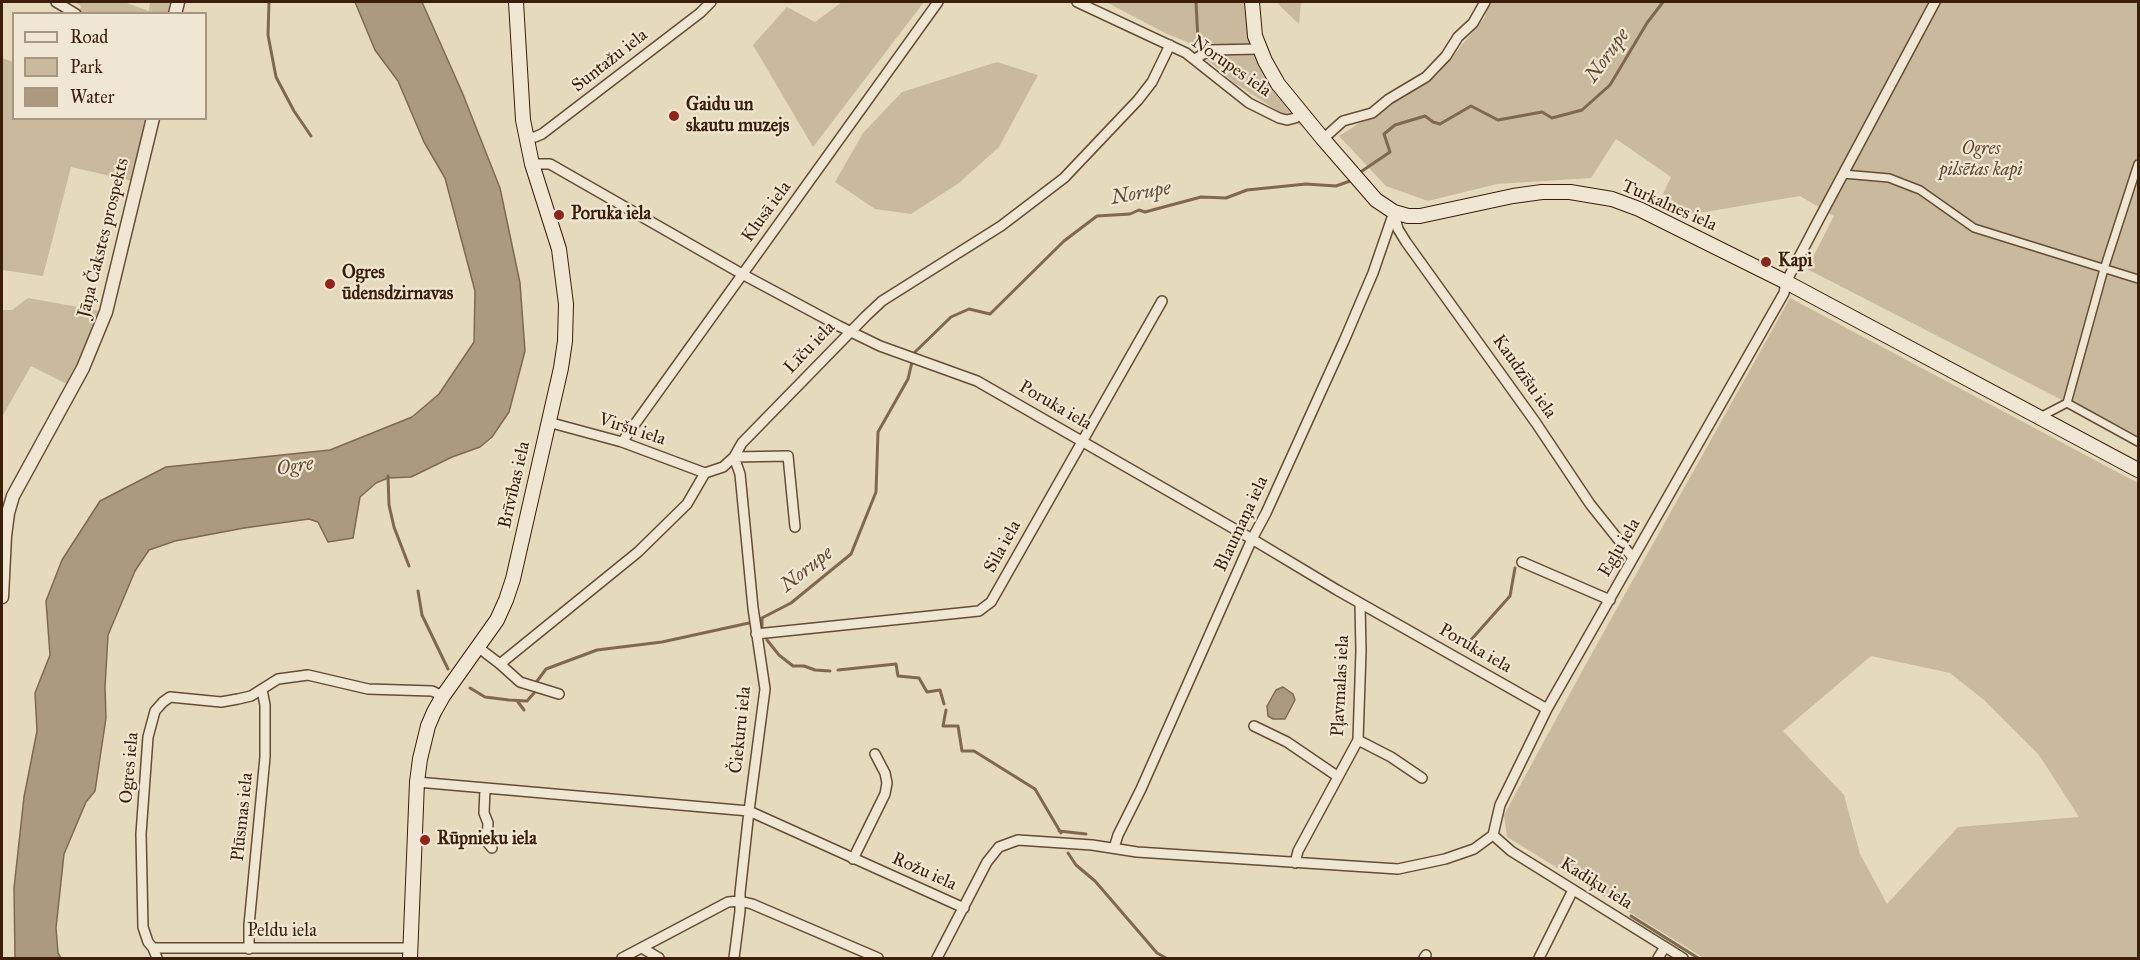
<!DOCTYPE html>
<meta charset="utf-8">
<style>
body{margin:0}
#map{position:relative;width:2140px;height:960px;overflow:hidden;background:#e6dabc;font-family:"IM FELL Great Primer",serif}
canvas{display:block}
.frame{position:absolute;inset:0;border:3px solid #3c1d08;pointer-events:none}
.legend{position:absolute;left:12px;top:12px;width:195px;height:108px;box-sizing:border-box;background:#efe7d3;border:2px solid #a79682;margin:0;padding:8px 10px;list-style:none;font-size:18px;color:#3c1d08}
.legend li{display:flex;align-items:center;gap:12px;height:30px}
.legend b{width:30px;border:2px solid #a79682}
</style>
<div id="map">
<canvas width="2140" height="960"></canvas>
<div class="frame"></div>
<ul class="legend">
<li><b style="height:8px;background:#efe7d3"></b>Road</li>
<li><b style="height:16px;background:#c9ba9d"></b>Park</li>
<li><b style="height:16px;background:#ac9a7f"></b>Water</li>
</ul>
</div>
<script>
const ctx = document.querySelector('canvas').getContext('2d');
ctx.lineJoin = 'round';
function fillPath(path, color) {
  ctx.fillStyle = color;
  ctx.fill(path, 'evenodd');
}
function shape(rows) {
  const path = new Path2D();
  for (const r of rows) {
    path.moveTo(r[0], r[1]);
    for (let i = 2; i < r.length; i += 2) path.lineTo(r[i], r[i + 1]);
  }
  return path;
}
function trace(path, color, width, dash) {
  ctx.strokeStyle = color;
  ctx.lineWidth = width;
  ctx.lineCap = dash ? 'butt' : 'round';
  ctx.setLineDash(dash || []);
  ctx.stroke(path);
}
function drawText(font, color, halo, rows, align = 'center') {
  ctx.font = font + ' "IM FELL Great Primer",serif';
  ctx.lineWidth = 4.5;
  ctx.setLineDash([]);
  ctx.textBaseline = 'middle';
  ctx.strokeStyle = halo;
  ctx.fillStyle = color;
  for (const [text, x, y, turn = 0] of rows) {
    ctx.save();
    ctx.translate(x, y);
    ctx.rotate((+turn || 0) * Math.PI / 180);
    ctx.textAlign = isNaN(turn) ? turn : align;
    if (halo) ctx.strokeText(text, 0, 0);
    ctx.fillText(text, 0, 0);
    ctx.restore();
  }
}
fillPath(shape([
 [74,2,124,2,149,11,150,2,170,2,168,14,79,13,81,6],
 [842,2,924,2,813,147,753,45,787,7,815,22],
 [1106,2,1250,2,1250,26,1315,135,1233,82,1187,42,1165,33],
 [1276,2,1301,2,1299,24],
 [1488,2,2138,2,2138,439,1807,269,1834,216,1800,196,1693,214,1663,194,1671,177,1616,139,1591,178,1497,184,1428,201,1386,186,1339,136,1438,74,1485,17],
 [2,58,13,62,14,118,146,119,132,181,71,167,43,276,3,270,2,283],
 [997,62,1038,75,999,147,959,183,911,214,875,209,835,182,863,133,902,92],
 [28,298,101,311,83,355,67,384,31,366,2,417,2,310,12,310],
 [1790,298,2138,483,2138,958,1704,958,1507,837,1504,815,1586,664],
 [1871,656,1950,673,1984,700,2039,755,2079,817,1958,827,1887,904,1860,854,1844,795,1783,731]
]), '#c9ba9d');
const water = shape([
 [355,2,422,2,462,92,500,188,520,283,525,351,509,412,492,437,480,447,452,457,411,477,388,478,376,483,360,497,353,538,328,542,318,522,309,519,244,528,175,541,149,550,135,571,108,635,105,687,106,718,95,791,86,802,64,854,56,928,58,953,61,958,15,958,14,888,24,797,37,731,35,693,50,655,46,601,62,560,100,501,166,467,330,450,412,417,439,394,474,342,475,291,445,178,424,142,398,81,375,50,355,2],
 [1283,687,1293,694,1295,700,1285,719,1273,719,1268,716,1267,706,1276,690,1283,687]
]);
fillPath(water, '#ac9a7f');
trace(water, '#7f684f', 1.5);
trace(shape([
 [269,2,268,35,276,77,294,111,311,136],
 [1194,43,1198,40,1196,2],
 [1362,171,1390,152,1384,134,1395,125,1425,116,1433,122,1440,124,1471,106,1498,120,1542,112,1552,118,1582,110,1610,85,1647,23,1663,2],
 [915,352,951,317,969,309,990,314,1064,241,1097,216,1130,214,1139,210,1145,212,1201,197,1226,198,1247,190,1306,184,1336,186,1350,181],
 [388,476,389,505,394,527,409,566],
 [418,591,422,615,448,669],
 [762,618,762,627],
 [758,620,791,603,851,554,876,492,878,432,908,379,912,362],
 [767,640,779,655,793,666,804,666,815,670,830,671],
 [1470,641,1510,596,1515,568],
 [838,670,896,664,898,676,919,678,927,692,940,690,944,704],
 [535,684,546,669,597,650,662,642,749,623],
 [470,688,485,697,509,700,527,701,534,693],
 [518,702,524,710],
 [946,710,943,726,958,726,962,751,974,751,1035,789,1061,833],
 [1059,831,1086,834],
 [1068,853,1076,865,1095,881,1157,953,1166,958],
 [1631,916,1698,958]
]), '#7f684f', 3);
const pedestrian = shape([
 [1843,174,1889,178,1920,190,1974,228,2138,279],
 [2067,403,2104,269,2138,164],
 [2040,417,2067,403,2138,442]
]);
const minor = shape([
 [56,2,76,14],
 [1077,2,1186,53,1249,103,1279,118,1287,120,1295,118,1301,113],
 [1195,59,1210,50,1259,49],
 [526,137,535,137,542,134,700,13,711,2],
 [1323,139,1343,121,1372,113,1389,99,1426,77,1446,56,1458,37,1473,23,1485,2],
 [532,164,550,164,742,274,839,326,880,346,977,381,1252,539,1337,590,1547,709],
 [1394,214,1398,229,1406,242,1536,423,1590,504,1633,558],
 [548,422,622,442,705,473],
 [622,442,938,2],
 [1522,562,1610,600],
 [756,634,979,611,991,602,1162,301],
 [479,648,500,664,638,552,687,504,705,473,723,467,734,457,742,443,866,316,882,301,1001,226,1064,178,1138,100,1152,82,1170,45],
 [500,664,520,682,559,694],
 [1254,726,1287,742,1337,776],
 [1358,740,1391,757,1422,778],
 [417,782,749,811,964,908],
 [485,789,484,813,488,823,487,842,492,848],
 [1493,835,1500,805,1547,709,1784,293,1786,282,1818,221,1935,2],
 [1493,835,1511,851,1683,958],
 [1114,848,1118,835,1141,789,1252,539,1266,513,1344,341,1373,273,1394,212],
 [853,859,885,794,887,783,885,773,875,754],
 [1295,863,1298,851,1358,740,1361,651,1360,604],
 [153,948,411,948],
 [642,948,659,958],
 [249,949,249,925,265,757,265,705,262,690],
 [157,958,153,948,148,942,143,927,141,834,148,737,155,711,163,702,170,697,221,702,238,699,251,696,278,679,308,675,368,689,432,691,443,696],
 [622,958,728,902,740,901,752,904,878,958],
 [734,958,740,911,740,893,749,811,765,689,753,608,740,474,734,457,788,456,795,527],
 [937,958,987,862,999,847,1018,840,1092,845,1137,852,1398,869,1445,859,1474,849,1493,835],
 [1424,958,1426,955],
 [1539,958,1573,890],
 [1658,958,1665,947]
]);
const tertiary = shape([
 [175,14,178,2],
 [2,597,5,536,8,513,13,496,83,368,106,312,153,118]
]);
const secondary = shape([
 [1252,2,1255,36,1265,61,1278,84,1323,139,1376,200,1394,212,1408,216,1420,216,1513,196,1542,192,1570,192,1612,199,1639,209,1786,282,2138,470],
 [410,958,417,782,420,759,428,726,434,712,443,696,497,620,506,600,513,579,561,368,565,341,566,304,559,249,532,164,523,120,516,2]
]);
trace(pedestrian, '#664c35', 10);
trace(minor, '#664c35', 12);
trace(tertiary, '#664c35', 15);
trace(secondary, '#3c1d08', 16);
trace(pedestrian, '#efe7d3', 7);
trace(minor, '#efe7d3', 9);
trace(tertiary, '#efe7d3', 12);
trace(secondary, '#efe7d3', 14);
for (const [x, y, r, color] of [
 [674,116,6,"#8f2418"],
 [559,215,6,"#8f2418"],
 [1766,262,6,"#8f2418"],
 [330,284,6,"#8f2418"],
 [425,840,6,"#8f2418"]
]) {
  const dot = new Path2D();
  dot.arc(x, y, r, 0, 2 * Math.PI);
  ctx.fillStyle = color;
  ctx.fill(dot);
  trace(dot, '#efe7d3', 2);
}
drawText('18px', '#3c1d08', '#efe7d3', [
 ["Suntažu iela",610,61,-38],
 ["Norupes iela",1231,67,35],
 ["Turkalnes iela",1669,206,24],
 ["Klusā iela",767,212,-54],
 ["Jāņa Čakstes prospekts",104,238,-76],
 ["Līču iela",810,348,-46],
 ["Kaudzīšu iela",1524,377,55],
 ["Poruka iela",1055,406,30],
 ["Viršu iela",632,430,18],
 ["Brīvības iela",515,485,-77],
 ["Blaumaņa iela",1242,524,-65],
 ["Sila iela",1003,547,-61],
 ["Egļu iela",1620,548,-60],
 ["Poruka iela",1475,649,30],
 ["Pļavmalas iela",1341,686,-87],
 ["Čiekuru iela",741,730,-84],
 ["Ogres iela",130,768,-85],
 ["Plūsmas iela",243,817,-84],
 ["Rožu iela",924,872,24],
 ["Kadiķu iela",1596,884,32],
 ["Peldu iela",282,932]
]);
drawText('bold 18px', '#3c1d08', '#efe7d3', [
 ["Gaidu un",686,106],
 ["skautu muzejs",686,127],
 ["Poruka iela",571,215],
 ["Kapi",1778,262],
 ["Ogres",342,274],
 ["ūdensdzirnavas",342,295],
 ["Rūpnieku iela",437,840]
], 'left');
drawText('italic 18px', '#5f442d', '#efe7d3', [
 ["Ogres",1981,150],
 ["pilsētas kapi",1981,171]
]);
drawText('italic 20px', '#634932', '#efe7d3', [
 ["Norupe",1608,56,-54],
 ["Norupe",1141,194,-10],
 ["Ogre",295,467,-9],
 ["Norupe",807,570,-38]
]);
</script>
